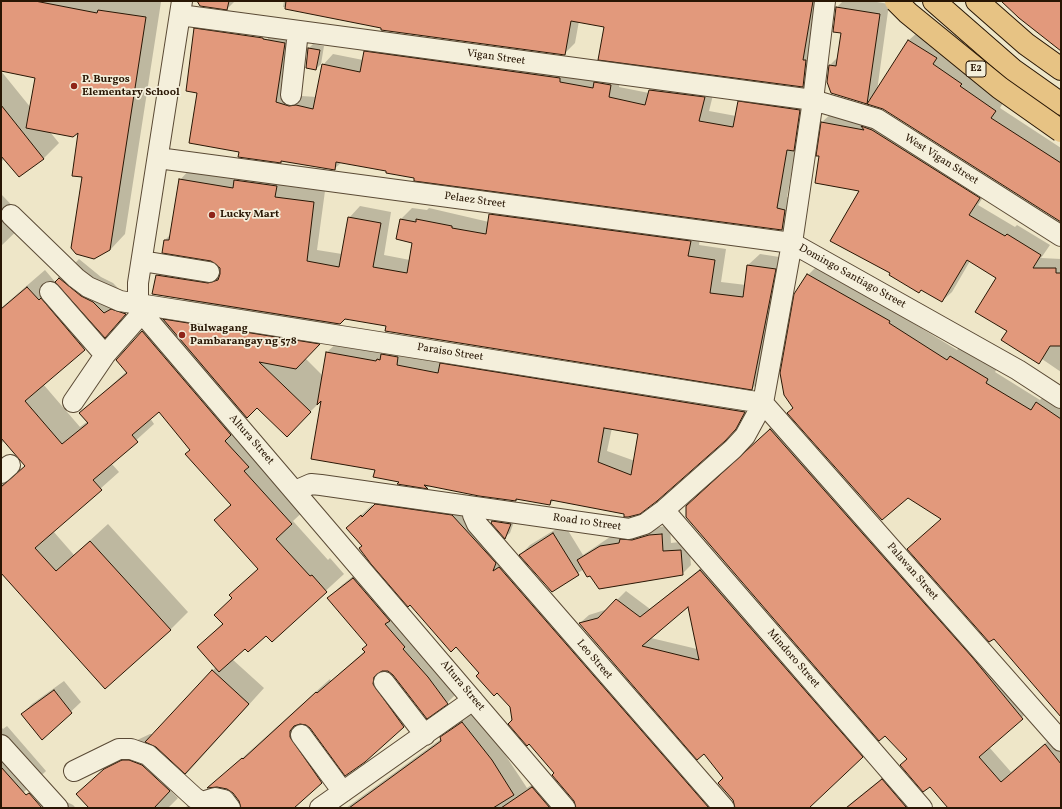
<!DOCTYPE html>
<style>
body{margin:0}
#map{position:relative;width:1062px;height:809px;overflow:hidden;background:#eee6c8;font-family:Vollkorn,serif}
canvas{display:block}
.frame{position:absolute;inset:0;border:2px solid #281604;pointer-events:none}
</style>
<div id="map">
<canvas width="1062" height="809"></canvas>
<div class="frame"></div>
</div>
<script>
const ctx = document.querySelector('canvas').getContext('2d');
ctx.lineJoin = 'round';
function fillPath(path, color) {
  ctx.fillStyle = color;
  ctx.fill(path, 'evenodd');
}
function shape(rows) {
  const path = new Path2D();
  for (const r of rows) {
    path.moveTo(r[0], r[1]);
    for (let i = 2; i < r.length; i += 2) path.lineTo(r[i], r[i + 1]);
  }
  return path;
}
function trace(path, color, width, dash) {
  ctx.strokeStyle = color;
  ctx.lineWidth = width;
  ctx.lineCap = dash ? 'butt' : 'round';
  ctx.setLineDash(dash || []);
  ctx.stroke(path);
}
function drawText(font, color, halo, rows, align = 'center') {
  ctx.font = font + ' Vollkorn,serif';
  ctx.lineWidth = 3.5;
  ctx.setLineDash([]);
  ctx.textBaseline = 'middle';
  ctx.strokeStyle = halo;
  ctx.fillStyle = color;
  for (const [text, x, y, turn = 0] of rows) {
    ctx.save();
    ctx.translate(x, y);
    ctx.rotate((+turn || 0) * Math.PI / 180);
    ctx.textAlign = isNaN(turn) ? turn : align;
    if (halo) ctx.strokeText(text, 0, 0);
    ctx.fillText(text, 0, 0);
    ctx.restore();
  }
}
fillPath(shape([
 [1,1,161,2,125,234,110,250,83,176,80,131,50,132,59,143,44,158,19,176,4,159,1,162,1,71,31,108,37,77,1,70],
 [198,1,235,1,227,9],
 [284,1,823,1,814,75,803,86,606,26,579,21,575,43,564,54,382,27,283,7],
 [843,1,871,1,889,4,877,91,909,40,919,31,1004,101,1000,108,1061,148,1061,220,870,99,866,103,828,82,830,65,838,57,842,32,837,7],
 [205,18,295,33,301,96,317,97,323,65,333,54,363,60,365,52,375,41,621,74,619,87,649,93,649,90,660,79,715,87,709,111,736,116,739,102,749,91,810,99,796,148,787,197,795,199,793,218,782,229,387,170,342,162,334,169,282,160,280,162,240,151,198,92,195,29],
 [202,29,268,37,268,39,202,31],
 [313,44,324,46,321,64,316,69,309,48],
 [832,113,869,120,989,188,978,205,1015,227,1017,225,1050,245,1041,258,1061,259,1061,372,1042,359,1039,362,1008,331,997,277,970,261,952,292,942,301,892,272,861,190,820,156,822,122],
 [191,168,288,174,286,186,325,191,317,250,342,254,349,218,360,206,391,212,384,255,410,260,413,242,397,239,401,219,412,208,427,210,429,208,489,222,490,215,502,203,701,230,699,245,726,249,721,282,746,285,748,265,760,254,786,258,763,377,752,389,345,318,305,358,323,376,327,352,338,342,755,402,746,418,735,429,626,513,554,500,550,504,518,498,516,500,430,485,427,488,399,483,401,481,376,469,323,399,287,435,257,407,242,423,309,506,293,521,328,560,330,558,344,574,272,640,266,634,245,647,232,659,264,688,171,791,178,798,168,808,91,808,78,794,133,742,150,734,154,734,216,667,198,647,223,623,233,597,230,595,259,568,215,520,231,504,159,410,150,418,154,424,111,463,119,472,53,531,74,555,108,524,188,612,170,630,1,573,1,478,5,483,26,465,5,440,1,444,1,308,45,270,56,283,79,259,101,277,113,283,124,294,131,290,144,294,105,336,102,332,43,384,80,427,88,421,81,413,127,371,118,360,160,314,164,319,185,299,157,275,168,264,221,272,221,267,212,260,165,240,171,234,180,180],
 [612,428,639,433,635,461,607,451],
 [1,194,27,221,1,246],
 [818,265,957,350,960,347,997,369,995,372,1040,400,1047,393,1061,402,1061,716,994,637,908,549,942,519,794,408,808,275],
 [781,419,1032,708,989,747,1011,772,1055,735,1061,742,1061,808,949,808,697,496],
 [387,494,462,505,727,808,576,808,575,800,555,772,513,720,511,707,347,528,372,505,374,507],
 [498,517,515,519,510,533,505,537,493,522],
 [564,524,583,555,610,537,670,525,671,543,689,541,691,565,682,574,591,574,584,569,552,591,520,555,530,545],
 [710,561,871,748,808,808,744,808,734,802,719,783,724,778,704,753,580,623,589,615,608,609,626,591,650,609],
 [689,605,697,649,651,638],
 [367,565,461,689,447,703,427,717,393,674,387,671,388,675,417,713,364,762,304,724,305,728,335,769,292,808,185,808,201,793,229,797,242,806,234,792,227,788,218,786,210,787,330,679,331,681,365,651,368,645,328,598,342,585],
 [64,681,81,702,42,739,22,714,32,704],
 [473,712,502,750,527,788,543,777,571,808,346,808,441,739,451,728],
 [7,726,46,771,7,808,1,808,1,727,3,729],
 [891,771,923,808,845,808],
 [65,801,73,805,76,808,47,808]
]), '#0003');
const building = shape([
 [1,1,35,1,97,13,98,10,146,17,110,250,94,259,76,254,71,248,82,177,72,176,78,133,73,137,26,128,35,78,1,71,1,1],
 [197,1,229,1,227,10,200,6,197,1],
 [286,1,813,1,803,60,806,60,803,87,598,60,604,27,571,21,565,55,381,30,381,28,285,9,286,1],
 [1001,1,1061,1,1061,51,1019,18,1001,1],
 [836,7,880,14,867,104,831,93,827,82,829,65,836,66,841,33,833,32,836,7],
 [194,28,263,38,263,39,285,43,276,102,289,106,296,105,313,109,322,64,360,72,364,51,560,78,560,82,593,88,594,82,611,85,609,97,645,105,649,90,705,97,699,121,733,127,738,101,800,110,794,151,787,150,777,208,785,210,782,230,414,181,414,178,386,173,386,171,336,162,335,170,281,161,281,163,238,157,239,152,189,143,197,93,186,91,194,28],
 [908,40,937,58,933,64,962,84,960,86,996,111,991,118,1061,163,1061,222,883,109,867,104,908,40],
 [308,48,320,50,316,70,306,68,308,48],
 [1,105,44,159,19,177,1,156,1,105],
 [821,122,864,130,861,126,872,130,980,198,969,215,1005,236,1007,234,1041,255,1033,268,1056,268,1056,273,1061,273,1061,346,1050,346,1039,364,1001,340,1007,331,975,312,996,278,967,260,942,302,921,290,919,293,889,275,890,273,830,241,859,191,815,183,819,156,816,156,821,122],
 [179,179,233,188,234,180,277,186,275,197,314,202,307,261,339,267,348,217,381,223,373,267,407,273,412,243,396,239,400,219,416,222,416,219,452,226,452,228,486,234,489,214,691,241,688,256,715,260,710,293,743,297,747,265,776,269,752,390,385,331,386,326,345,319,340,324,152,294,156,275,208,283,218,280,220,274,220,268,211,261,162,253,164,240,169,240,179,179],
 [807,274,890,321,889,323,947,360,950,356,988,379,986,383,1031,410,1036,402,1061,419,1061,717,994,639,989,642,907,549,941,519,908,498,882,520,787,413,793,408,784,395,780,373,794,294,807,274],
 [59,278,81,296,93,302,104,313,111,309,126,314,105,338,55,282,59,278],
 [27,287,39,300,41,298,85,350,25,401,62,444,88,423,79,413,127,373,116,360,142,331,231,435,225,441,249,467,244,471,292,524,276,539,310,576,312,575,327,592,272,642,266,636,248,652,245,649,219,672,197,647,223,624,214,615,232,598,229,595,258,569,214,520,231,505,185,454,190,450,159,412,132,435,138,442,93,480,102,490,35,548,56,571,90,541,171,630,105,689,1,573,1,487,25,466,1,438,1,309,27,287],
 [163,319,320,344,296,369,259,362,311,412,287,437,257,408,247,418,163,319],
 [326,352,376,361,377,359,380,360,381,354,398,357,397,365,438,373,440,363,745,412,736,429,725,441,657,501,640,514,628,517,624,517,624,514,551,500,550,505,516,499,516,501,479,496,424,485,428,489,397,484,399,482,373,477,375,470,311,459,321,401,317,405,326,352],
 [604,428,638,434,631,475,598,462,604,428],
 [770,429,972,657,1023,719,979,757,1001,782,1045,744,1061,764,1061,808,948,808,930,787,923,792,900,765,907,759,885,736,879,741,686,517,686,506,770,429],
 [375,504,452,515,496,563,493,571,499,567,709,808,576,808,574,801,552,775,554,773,529,744,527,746,508,724,512,720,510,707,497,693,494,696,476,676,479,673,456,647,451,652,410,605,408,607,371,564,359,548,362,546,346,528,361,515,362,517,375,504],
 [492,521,511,524,505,539,491,523,492,521],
 [553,533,579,575,552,592,519,555,553,533],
 [662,534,663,551,681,550,683,575,599,589,590,576,587,577,577,560,600,546,619,543,620,539,632,540,649,535,662,534],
 [700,570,863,757,809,808,735,808,733,800,718,783,723,778,704,754,697,760,579,623,598,618,616,599,640,617,700,570],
 [688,607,699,660,642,646,688,607],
 [353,578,390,621,385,624,405,647,403,649,428,677,448,704,427,719,393,675,388,671,382,671,374,677,373,684,404,727,365,762,345,776,310,728,306,725,300,724,294,726,290,731,290,737,322,783,294,808,241,808,239,801,233,793,227,789,217,787,207,788,242,758,243,759,316,692,317,693,365,652,362,649,367,645,327,598,353,578],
 [212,670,249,704,185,774,156,747,145,742,212,670],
 [54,690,72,713,42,740,21,714,54,690],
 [462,722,492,760,514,795,493,808,349,808,441,741,440,737,462,722],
 [122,760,129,760,142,765,170,791,154,808,89,808,76,794,104,769,122,760],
 [1,767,26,795,29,793,42,808,1,808,1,767],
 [882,779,906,807,905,808,846,808,882,779],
 [532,787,550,808,501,808,532,787]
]);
fillPath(building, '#e2997c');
trace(building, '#281604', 1);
const minor = shape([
 [182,1,138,283,138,304,142,313,565,808],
 [180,15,813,100,877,119,1061,236],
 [291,95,298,31],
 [158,158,792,243,1018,370,1061,398],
 [11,215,76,278,88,287,120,301,763,403],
 [142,261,209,272],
 [50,292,105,355],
 [73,402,105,355,142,313],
 [763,403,1061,741],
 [1,473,10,465],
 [295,491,311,484,321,485,629,529,645,524,664,510,733,449,745,436,763,403,792,243,813,100,825,1],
 [473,508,473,515,477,524,724,808],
 [664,510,922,808],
 [384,682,425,735],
 [301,735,343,792],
 [1,745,58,808],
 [74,771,119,749,131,749,148,755,195,798,202,802,215,798,224,800,230,808],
 [320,808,473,700]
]);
const highway = shape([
 [934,1,1013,70,1061,104],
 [977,1,1026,44,1061,69]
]);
trace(minor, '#5a4a35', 22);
trace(highway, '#281604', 24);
trace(minor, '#f4efdb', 20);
trace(highway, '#e7c384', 22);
const highwayBridge = shape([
 [896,1,908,13,1000,88,1061,131]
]);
trace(highwayBridge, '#281604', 24, []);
trace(highwayBridge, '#e7c384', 22);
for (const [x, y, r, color] of [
 [74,86,4,"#8f2418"],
 [212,215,4,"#8f2418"],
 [182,335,4,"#8f2418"]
]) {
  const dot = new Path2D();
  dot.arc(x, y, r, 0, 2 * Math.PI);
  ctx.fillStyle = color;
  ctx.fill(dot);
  trace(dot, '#f4efdb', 1.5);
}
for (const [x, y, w] of [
 [976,69,20]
]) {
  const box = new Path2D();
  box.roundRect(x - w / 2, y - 8, w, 16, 3);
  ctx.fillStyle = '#f4efdb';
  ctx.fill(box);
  trace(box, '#281604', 1);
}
drawText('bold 10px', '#281604', null, [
 ["E2",976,69]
]);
drawText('11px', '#281604', '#f4efdb', [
 ["Vigan Street",496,58,8],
 ["West Vigan Street",941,160,32],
 ["Pelaez Street",475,201,8],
 ["Domingo Santiago Street",852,277,29],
 ["Paraiso Street",450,353,9],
 ["Altura Street",251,440,49],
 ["Road 10 Street",587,523,8],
 ["Palawan Street",912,572,49],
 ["Mindoro Street",793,659,49],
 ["Leo Street",594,660,49],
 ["Altura Street",462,686,50]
]);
drawText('bold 11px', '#281604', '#f4efdb', [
 ["P. Burgos",82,80],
 ["Elementary School",82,93],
 ["Lucky Mart",220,215],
 ["Bulwagang",190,329],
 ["Pambarangay ng 578",190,342]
], 'left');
</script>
